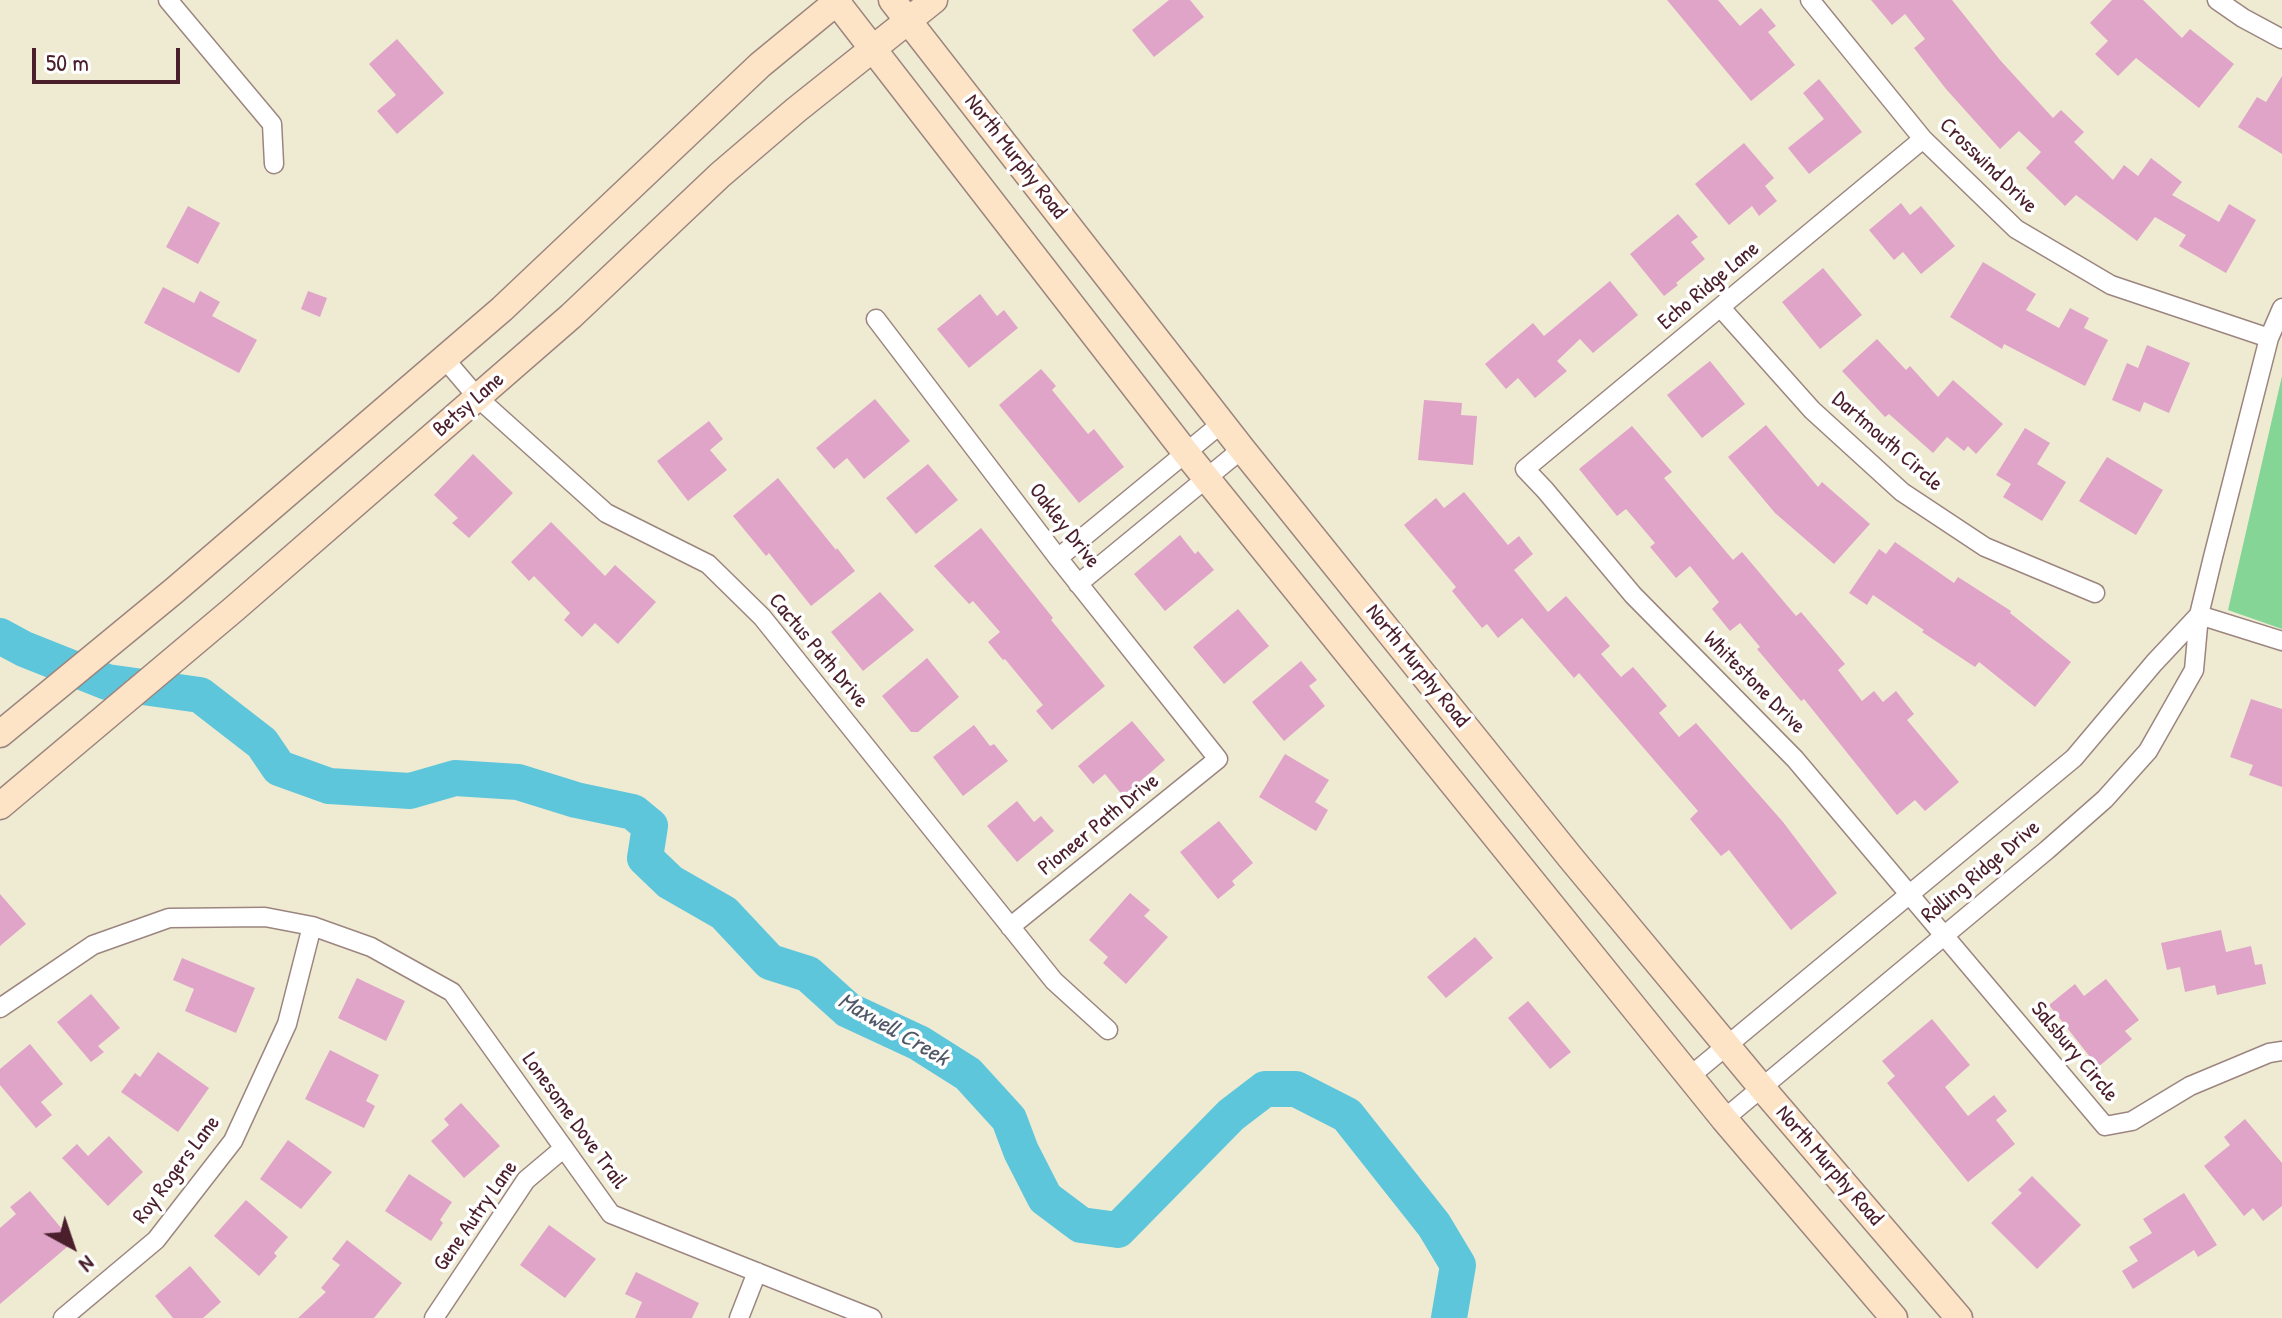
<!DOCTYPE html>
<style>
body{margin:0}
#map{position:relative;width:2282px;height:1318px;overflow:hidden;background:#efebd3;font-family:"Patrick Hand",sans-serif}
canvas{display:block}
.north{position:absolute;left:32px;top:1206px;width:80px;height:80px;-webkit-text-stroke:6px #fff;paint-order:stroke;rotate:140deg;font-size:22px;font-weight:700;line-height:32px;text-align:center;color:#4a1f2b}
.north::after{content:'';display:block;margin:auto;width:28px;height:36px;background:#4a1f2b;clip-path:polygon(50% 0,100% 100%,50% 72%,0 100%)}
.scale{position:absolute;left:32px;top:48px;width:148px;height:36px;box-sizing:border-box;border:4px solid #4a1f2b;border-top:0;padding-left:10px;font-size:24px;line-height:28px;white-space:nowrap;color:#4a1f2b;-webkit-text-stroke:6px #fff;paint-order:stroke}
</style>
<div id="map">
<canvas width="2282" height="1318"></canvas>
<div class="north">N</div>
<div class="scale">50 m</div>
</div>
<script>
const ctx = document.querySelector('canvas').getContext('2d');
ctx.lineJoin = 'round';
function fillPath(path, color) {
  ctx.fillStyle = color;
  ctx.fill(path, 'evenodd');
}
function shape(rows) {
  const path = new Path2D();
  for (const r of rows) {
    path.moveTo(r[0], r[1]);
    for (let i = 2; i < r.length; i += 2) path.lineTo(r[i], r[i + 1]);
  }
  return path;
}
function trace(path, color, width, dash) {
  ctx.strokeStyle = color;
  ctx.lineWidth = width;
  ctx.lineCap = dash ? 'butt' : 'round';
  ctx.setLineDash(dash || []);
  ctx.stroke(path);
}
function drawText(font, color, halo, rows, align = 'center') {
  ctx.font = font + ' "Patrick Hand",sans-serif';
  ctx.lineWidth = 7;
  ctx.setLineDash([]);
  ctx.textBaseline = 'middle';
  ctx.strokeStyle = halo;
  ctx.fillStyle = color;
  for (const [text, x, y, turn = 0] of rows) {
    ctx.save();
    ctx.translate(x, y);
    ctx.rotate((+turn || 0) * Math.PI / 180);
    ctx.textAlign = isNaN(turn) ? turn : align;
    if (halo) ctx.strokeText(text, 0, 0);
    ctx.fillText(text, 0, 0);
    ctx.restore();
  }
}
fillPath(shape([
 [2282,376,2282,629,2228,610]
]), '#84d596');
trace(shape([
 [0,636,24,649,107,682,200,695,262,743,279,768,329,786,410,791,455,778,518,782,576,800,633,812,650,826,645,858,670,882,724,913,770,962,808,974,848,1010,919,1043,968,1074,1009,1119,1021,1151,1045,1198,1081,1225,1118,1230,1231,1115,1265,1089,1296,1089,1347,1115,1434,1225,1458,1265,1449,1318]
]), '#5ec6db', 36);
fillPath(shape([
 [1169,0,1190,0,1204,17,1154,57,1132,30],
 [1667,0,1718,0,1740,26,1761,8,1776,26,1768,32,1795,65,1751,101],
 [1871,0,1952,0,2000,60,2053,118,2061,110,2084,132,2074,142,2113,180,2124,165,2138,176,2151,158,2182,182,2172,195,2219,222,2229,204,2256,220,2226,273,2179,246,2186,235,2155,217,2137,241,2076,195,2065,206,2026,168,2041,152,2019,131,2000,149,1946,89,1914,48,1925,39,1905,14,1892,25],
 [2112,0,2143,0,2182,38,2190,29,2234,64,2199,108,2136,58,2118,76,2095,54,2108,41,2090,23],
 [397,39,444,93,397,134,377,111,396,95,369,64],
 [2282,76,2282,154,2238,127,2257,97,2266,102],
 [1819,79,1862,132,1809,174,1788,148,1824,119,1803,93],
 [1744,143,1774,178,1765,186,1777,201,1759,216,1752,206,1729,225,1695,184],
 [1901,203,1910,215,1921,206,1955,246,1921,274,1903,252,1894,260,1869,230],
 [188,206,220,223,198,264,166,247],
 [1678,214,1698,237,1691,242,1705,259,1676,283,1678,285,1664,296,1630,254],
 [1983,262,2036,294,2026,310,2059,328,2070,308,2089,318,2084,328,2108,340,2085,386,2004,344,2002,349,1950,317],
 [1823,268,1862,315,1820,349,1782,302],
 [1610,281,1638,315,1593,353,1580,339,1557,361,1567,371,1535,398,1518,378,1506,389,1485,364,1533,323,1544,336],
 [163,287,194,303,200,291,220,302,212,316,257,340,239,373,144,323],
 [308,291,327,298,320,317,301,309],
 [980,294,997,316,1004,310,1018,328,969,368,937,329],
 [1877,339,1906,370,1910,366,1938,397,1953,380,2003,424,1976,454,1968,446,1964,451,1947,437,1933,453,1889,414,1885,417,1842,371],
 [2147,345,2190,363,2169,413,2144,402,2140,412,2112,400,2127,363,2138,368],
 [1710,361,1745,404,1702,438,1667,395],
 [1041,369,1056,386,1052,390,1088,434,1094,429,1124,467,1079,503,999,405],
 [875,399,910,441,864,479,847,458,834,469,816,448],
 [1424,400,1462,403,1461,415,1477,416,1473,465,1418,460],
 [709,421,723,439,710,450,727,470,688,501,657,461],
 [1766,425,1818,487,1822,482,1870,524,1834,564,1775,513,1728,457],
 [1632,426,1672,472,1664,478,1733,560,1742,552,1796,616,1801,612,1845,664,1838,670,1862,701,1874,691,1883,702,1896,691,1914,714,1907,720,1959,782,1925,811,1915,800,1897,815,1804,699,1801,701,1757,649,1760,647,1740,623,1730,631,1712,609,1719,602,1690,566,1676,578,1650,547,1655,543,1626,509,1617,516,1579,469],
 [2025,428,2050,443,2037,464,2066,482,2042,521,2003,497,2011,484,1996,475],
 [473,454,513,493,469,538,452,523,458,518,434,495],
 [2107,457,2163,490,2136,535,2079,501],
 [928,464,958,500,916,534,886,498],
 [778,478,836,550,837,548,855,571,811,606,769,553,766,556,733,516],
 [1464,492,1508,545,1519,536,1533,554,1514,570,1548,612,1566,596,1610,646,1601,654,1621,677,1633,667,1667,706,1659,713,1679,737,1696,723,1783,822,1837,893,1791,930,1729,850,1721,856,1690,819,1698,811,1579,673,1574,678,1522,618,1498,638,1487,624,1482,628,1452,591,1456,587,1404,525,1436,498,1444,508],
 [551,522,605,576,615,565,656,602,618,644,595,623,582,637,564,620,570,613,534,576,529,581,511,562],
 [981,528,1053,618,1051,620,1105,686,1052,730,1036,711,1043,705,1005,659,1003,660,988,642,1000,632,973,601,969,604,934,566],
 [1180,535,1195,554,1198,551,1214,570,1165,611,1134,574],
 [1895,542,1954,583,1958,577,2011,611,2010,613,2071,662,2035,707,1979,662,1975,667,1922,632,1924,630,1873,595,1867,605,1849,593,1879,549,1886,554],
 [880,592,914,630,863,671,831,632],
 [1238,609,1269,646,1224,684,1193,647],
 [927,658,959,697,918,732,911,732,882,696],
 [1301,661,1317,680,1309,686,1325,706,1284,741,1252,702],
 [2251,699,2282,709,2282,787,2249,775,2253,765,2230,757],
 [1132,721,1165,760,1123,796,1105,774,1093,784,1078,766],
 [974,725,990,746,994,744,1008,761,963,796,933,757],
 [1285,754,1329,780,1315,802,1328,810,1316,831,1259,797],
 [1017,801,1034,822,1041,816,1054,831,1017,862,987,826],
 [1219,821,1253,863,1232,881,1235,885,1218,899,1180,852],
 [1130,893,1150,910,1144,916,1168,937,1126,984,1103,963,1108,957,1089,940],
 [0,894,26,924,0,946],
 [2221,930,2226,952,2251,946,2255,965,2262,964,2266,984,2217,995,2215,985,2185,992,2180,967,2167,970,2161,943],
 [1475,937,1493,958,1446,998,1427,977],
 [182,958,255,988,236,1033,185,1011,194,989,173,980],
 [357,978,405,1001,386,1041,338,1018],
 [2106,979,2139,1020,2125,1031,2132,1039,2098,1067,2049,1005,2075,984,2084,996],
 [91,994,120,1028,98,1046,104,1052,91,1062,57,1022],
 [1528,1001,1571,1052,1550,1069,1508,1018],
 [1932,1019,1970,1065,1945,1087,1968,1116,1994,1095,2007,1111,1996,1120,2015,1144,1968,1182,1887,1083,1895,1076,1882,1061],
 [30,1044,63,1084,41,1102,52,1115,36,1128,0,1085,0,1069],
 [330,1050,379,1075,366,1101,375,1106,364,1128,305,1099],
 [158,1052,209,1088,178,1132,121,1092,135,1073,140,1077],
 [461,1103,500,1146,464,1178,431,1141,449,1125,444,1119],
 [2245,1119,2282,1163,2282,1206,2263,1221,2253,1208,2244,1216,2204,1166,2230,1145,2224,1137],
 [109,1136,143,1172,108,1206,62,1158,77,1144,88,1156],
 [288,1140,332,1172,301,1209,260,1179],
 [409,1174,452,1202,440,1220,443,1223,431,1241,385,1211],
 [2032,1176,2081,1225,2037,1269,1991,1223,2022,1193,2018,1190],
 [30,1191,73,1242,0,1304,0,1228,16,1214,10,1207],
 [2184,1193,2217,1245,2198,1257,2194,1250,2133,1289,2122,1271,2138,1261,2129,1247,2152,1233,2143,1219],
 [246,1200,288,1237,274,1253,277,1256,259,1276,214,1236],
 [549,1225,596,1259,565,1298,520,1265],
 [347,1240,402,1283,374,1318,298,1318,326,1292,321,1288,340,1265,332,1259],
 [190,1266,221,1302,203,1318,173,1318,155,1296],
 [636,1272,699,1303,692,1318,635,1318,642,1302,625,1294]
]), '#dfa4c8');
const street = shape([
 [168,0,272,124,274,164],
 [1810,0,1923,139,2016,229,2111,285,2269,338],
 [2217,0,2243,18,2282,39],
 [1923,139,1525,469,1545,490,1633,595,1795,759,2105,1126,2132,1121,2190,1086,2269,1053,2282,1051],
 [1721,308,1812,410,1902,492,1985,547,2095,593],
 [876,319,1058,558,1218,759,1010,927],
 [443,357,478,398,606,513,708,564,762,617,1054,981,1108,1030],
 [1058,558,1222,423],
 [1078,584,1242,449],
 [2199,615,2282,641],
 [0,1008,93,945,169,918,265,917,312,926,371,947,452,992,611,1214,872,1318],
 [1689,1077,2074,758,2154,663,2199,615],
 [1724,1119,2047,850,2105,799,2148,751,2194,670,2199,615,2213,557,2269,338,2282,308],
 [63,1318,156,1240,233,1141,287,1024,312,926],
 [434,1318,526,1180,564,1148],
 [739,1318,757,1272]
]);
const secondary = shape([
 [835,0,1186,453,1724,1119,1894,1318],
 [892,0,1242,449,1570,857,1762,1088,1959,1318],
 [0,734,175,590,502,309,760,65,839,0],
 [0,806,234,609,571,316,720,175,796,110,934,0]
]);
trace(street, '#9c857f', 21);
trace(secondary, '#9c857f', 29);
trace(street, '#fff', 18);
trace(secondary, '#fee4c6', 26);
drawText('22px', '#4a1f2b', '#fff', [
 ["North Murphy Road",1015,157,52],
 ["Crosswind Drive",1988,166,44],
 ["Echo Ridge Lane",1709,286,-40],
 ["Betsy Lane",469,405,-41],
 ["Dartmouth Circle",1887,442,41],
 ["Oakley Drive",1064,526,52],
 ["Cactus Path Drive",818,651,50],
 ["North Murphy Road",1417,666,51],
 ["Whitestone Drive",1754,683,45],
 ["Pioneer Path Drive",1099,825,-39],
 ["Rolling Ridge Drive",1981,872,-40],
 ["Salsbury Circle",2074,1052,50],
 ["Lonesome Dove Trail",574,1121,54],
 ["North Murphy Road",1829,1166,49],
 ["Roy Rogers Lane",177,1170,-53],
 ["Gene Autry Lane",476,1216,-55]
]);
drawText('italic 24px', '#515969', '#fff', [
 ["Maxwell Creek",893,1030,30]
]);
</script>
